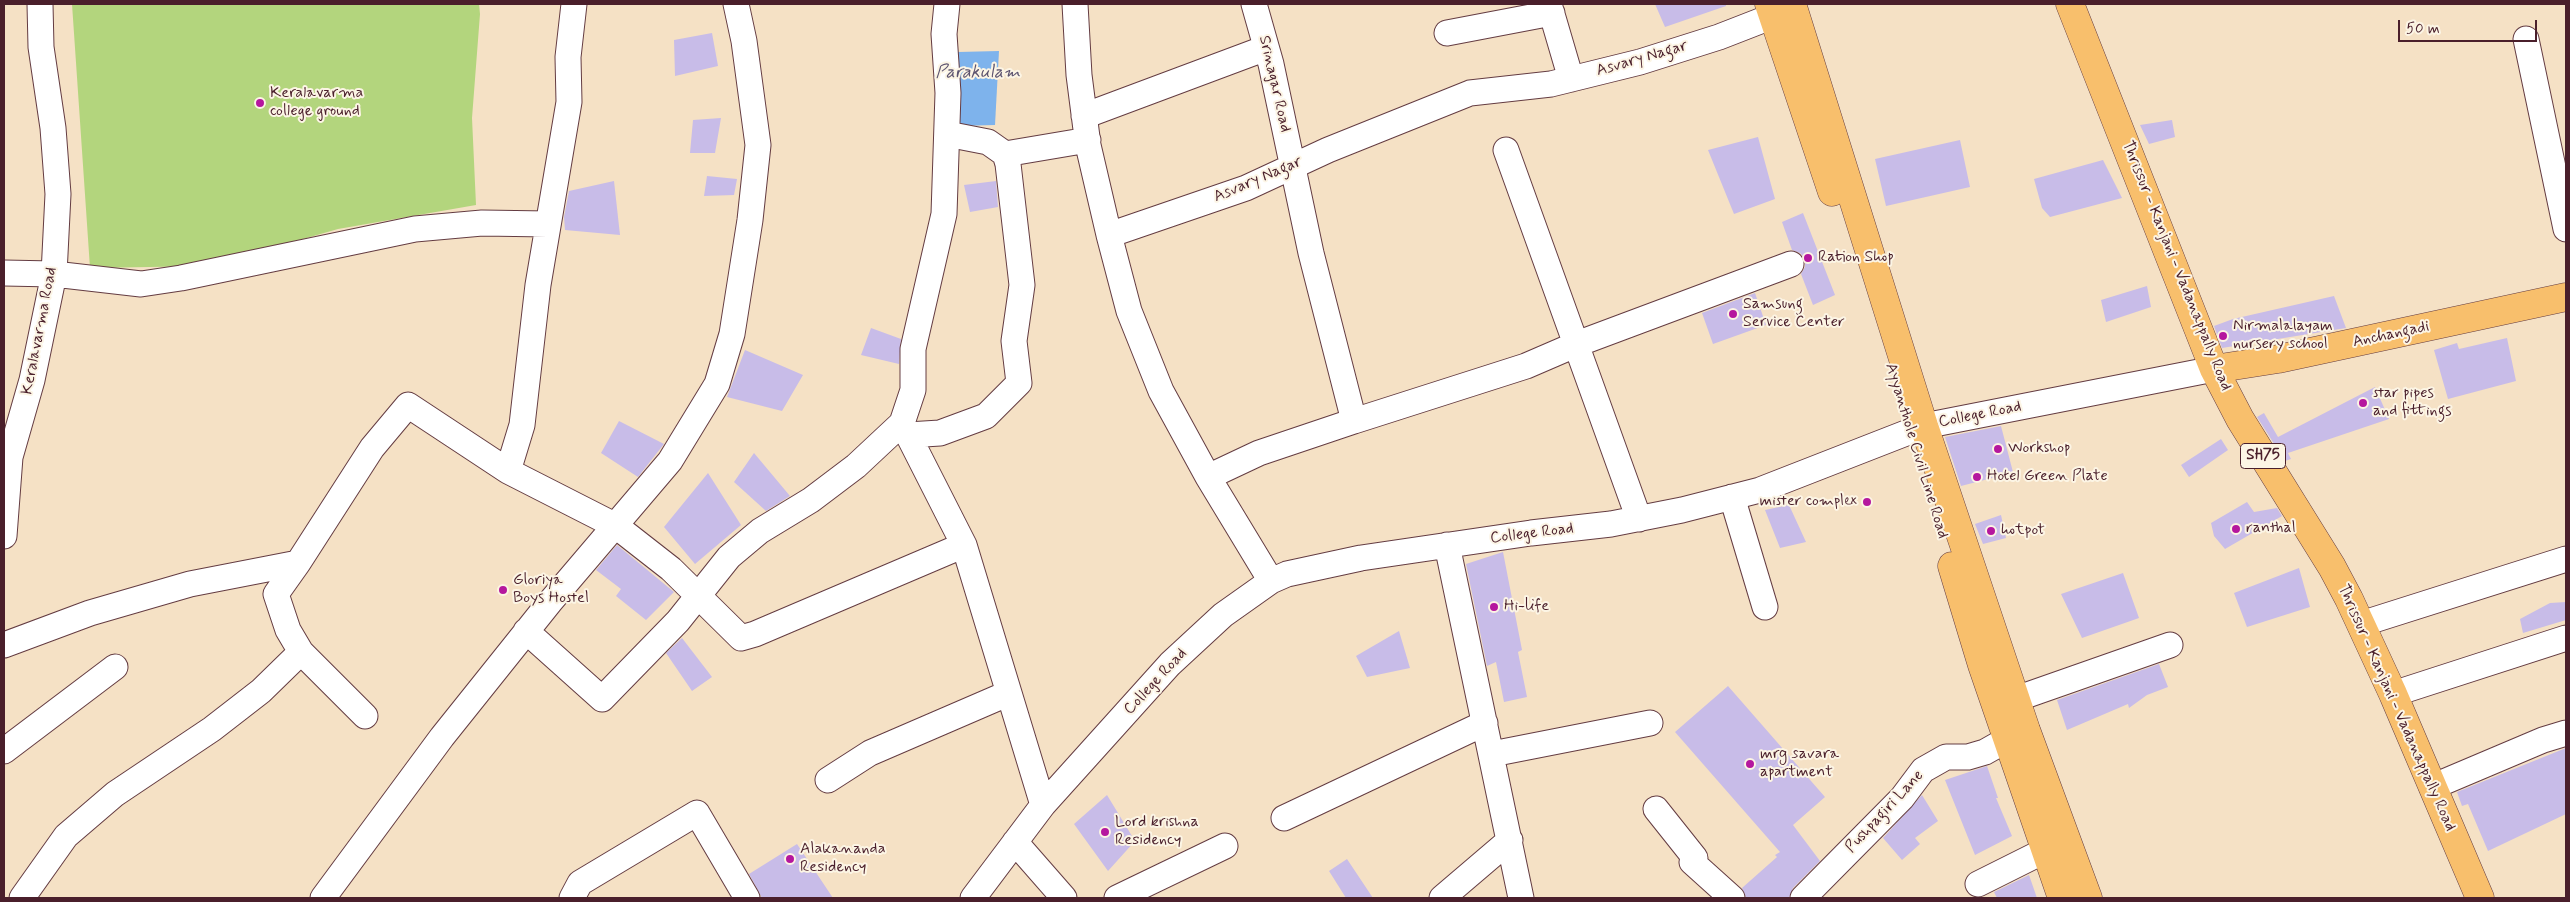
<!DOCTYPE html>
<style>
body{margin:0}
#map{position:relative;width:2570px;height:902px;overflow:hidden;background:#f5e1c5;font-family:Mynerve,sans-serif}
canvas{display:block}
.frame{position:absolute;inset:0;border:5px solid #4a1f2b;pointer-events:none}
.scale{position:absolute;left:2398px;top:20px;width:139px;height:22px;box-sizing:border-box;border:2px solid #4a1f2b;border-top:0;padding-left:6px;font-size:15px;line-height:18px;white-space:nowrap;color:#4a1f2b;-webkit-text-stroke:4px #fcf5e5;paint-order:stroke}
</style>
<div id="map">
<canvas width="2570" height="902"></canvas>
<div class="frame"></div>
<div class="scale">50 m</div>
</div>
<script>
const ctx = document.querySelector('canvas').getContext('2d');
ctx.lineJoin = 'round';
function fillPath(path, color) {
  ctx.fillStyle = color;
  ctx.fill(path, 'evenodd');
}
function shape(rows) {
  const path = new Path2D();
  for (const r of rows) {
    path.moveTo(r[0], r[1]);
    for (let i = 2; i < r.length; i += 2) path.lineTo(r[i], r[i + 1]);
  }
  return path;
}
function trace(path, color, width, dash) {
  ctx.strokeStyle = color;
  ctx.lineWidth = width;
  ctx.lineCap = dash ? 'butt' : 'round';
  ctx.setLineDash(dash || []);
  ctx.stroke(path);
}
function drawText(font, color, halo, rows, align = 'center') {
  ctx.font = font + ' Mynerve,sans-serif';
  ctx.lineWidth = 4;
  ctx.setLineDash([]);
  ctx.textBaseline = 'middle';
  ctx.strokeStyle = halo;
  ctx.fillStyle = color;
  for (const [text, x, y, turn = 0] of rows) {
    ctx.save();
    ctx.translate(x, y);
    ctx.rotate((+turn || 0) * Math.PI / 180);
    ctx.textAlign = isNaN(turn) ? turn : align;
    if (halo) ctx.strokeText(text, 0, 0);
    ctx.fillText(text, 0, 0);
    ctx.restore();
  }
}
fillPath(shape([
 [72,4,479,4,480,14,472,118,476,205,338,229,209,266,90,268]
]), '#b3d57d');
fillPath(shape([
 [999,51,995,125,958,126,958,52]
]), '#7eb3ec');
fillPath(shape([
 [1655,4,1726,4,1726,6,1665,27],
 [712,33,718,66,675,76,674,40],
 [721,118,715,153,690,153,693,120],
 [2172,120,2175,137,2149,144,2140,125],
 [1758,137,1775,199,1734,214,1708,150],
 [1960,140,1970,187,1886,206,1875,159],
 [2103,160,2122,198,2050,217,2042,208,2034,179],
 [707,176,737,179,734,195,704,196],
 [614,181,620,235,565,230,564,217,569,191],
 [996,181,998,207,970,212,964,185],
 [1803,213,1835,295,1813,305,1801,274,1805,267,1805,259,1800,253,1792,250,1782,222],
 [2147,286,2151,307,2106,322,2101,300],
 [1755,293,1766,325,1713,344,1702,313],
 [2334,296,2346,328,2222,348,2214,326,2233,319],
 [871,328,901,339,899,364,861,355],
 [2507,338,2516,381,2448,399,2434,350,2457,343,2459,349],
 [745,350,803,375,782,411,727,397],
 [2375,387,2389,419,2288,453,2291,459,2285,461,2257,417,2264,413,2278,437],
 [619,421,664,444,638,477,601,453],
 [2001,426,2014,476,1997,480,1996,477,1961,486,1945,437],
 [2221,439,2228,450,2189,477,2181,465],
 [754,453,790,496,766,511,734,482],
 [708,473,741,525,695,564,664,527],
 [2247,502,2254,512,2277,508,2282,516,2225,549,2214,536,2211,523],
 [1789,505,1806,542,1780,548,1765,510],
 [2001,515,2006,538,1983,544,1975,524],
 [617,545,674,592,646,620,616,596,621,589,596,570],
 [1503,552,1522,650,1518,652,1527,697,1504,702,1496,662,1487,666,1466,564],
 [2299,568,2310,607,2247,627,2234,593],
 [2123,573,2139,618,2082,638,2061,594],
 [2566,602,2566,620,2523,633,2520,619,2550,603],
 [1399,631,1410,668,1367,677,1356,656],
 [682,638,712,677,692,691,666,653],
 [2159,664,2168,687,2147,695,2129,708,2128,704,2067,730,2057,700],
 [1728,686,1825,797,1793,825,1820,861,1793,888,1789,898,1746,898,1742,888,1777,857,1775,855,1780,852,1675,732],
 [2566,748,2566,814,2488,851,2468,804,2462,806,2457,792],
 [1987,766,1998,798,1996,798,2012,836,1975,855,1945,780],
 [1107,795,1135,841,1108,871,1074,824],
 [1922,795,1938,821,1915,838,1920,844,1902,860,1883,838],
 [797,844,833,898,762,898,749,874],
 [1347,859,1373,898,1346,898,1329,871],
 [2029,875,2037,898,1997,898,1994,892]
]), '#c8bce8');
const minor = shape([
 [574,4,568,57,569,102,538,285,522,425,508,471,616,526,671,569,741,638,755,634,964,545],
 [1075,4,1079,75,1088,145,1109,235],
 [1254,4,1271,64,1311,253,1354,421,1526,366,1577,344,1791,264],
 [1549,4,1571,79],
 [1447,33,1552,13],
 [2526,39,2566,229],
 [1084,116,1266,48],
 [1506,150,1639,519],
 [1005,154,1088,140],
 [4,273,54,274,141,284,181,278,415,229,482,223,548,224],
 [902,423,964,545,1043,805],
 [908,435,940,433,986,416,1019,383,1014,341,1022,285,1008,164,1005,154,988,142,947,134],
 [1208,477,1259,453,1354,421],
 [1732,497,1765,607],
 [4,536,10,457,32,380,54,274,58,194,53,128,41,47,40,4],
 [1447,545,1521,898],
 [1271,581,1208,477,1161,391,1129,311,1109,235,1246,188,1328,150,1470,93,1551,84,1640,62,1719,37,1773,16],
 [2361,624,2566,559],
 [526,631,602,699,678,621,729,557,760,531,811,500,856,466,902,423,913,390,913,349,944,214,948,93,944,34,947,4],
 [4,645,90,613,190,584,298,563,372,448,408,405,508,471],
 [301,652,365,716],
 [2393,694,2566,638],
 [2016,699,2170,645],
 [4,751,115,667],
 [1492,754,1650,723],
 [828,780,870,753,1009,693],
 [2432,787,2543,740,2566,733],
 [1656,809,1695,858,1692,862,1732,898],
 [1284,818,1485,723],
 [1015,842,1064,898],
 [1978,884,2046,850],
 [22,898,66,836,115,794,212,729,261,691,301,652,288,630,276,594,298,563],
 [323,898,442,737,550,602,670,461,717,384,732,334,750,220,758,145,744,41,736,4],
 [572,898,580,883,697,813,747,898],
 [973,898,1043,805,1170,664,1223,615,1271,581,1287,574,1361,558,1531,533,1611,524,1682,510,1760,490,1924,426,2214,369],
 [1117,898,1225,846],
 [1442,898,1510,840],
 [1803,898,1902,798,1923,770,1946,757,1968,757,1985,752,2008,739]
]);
const major = shape([
 [1769,4,1832,192],
 [1792,4,1924,426,2026,730,2088,898],
 [2070,4,2214,369,2240,419,2332,567,2349,599,2393,694,2480,898],
 [2214,369,2278,359,2566,297],
 [1952,566,1982,665,2062,898]
]);
trace(minor, '#643c42', 27);
trace(major, '#643c42', 29);
trace(minor, '#fff', 25);
trace(major, '#f8bf6c', 28);
for (const [x, y, r, color] of [
 [260,103,5,"#b5179e"],
 [1808,258,5,"#b5179e"],
 [1733,314,5,"#b5179e"],
 [2223,336,5,"#b5179e"],
 [2363,403,5,"#b5179e"],
 [1998,449,5,"#b5179e"],
 [1977,477,5,"#b5179e"],
 [1867,502,5,"#b5179e"],
 [2236,529,5,"#b5179e"],
 [1991,531,5,"#b5179e"],
 [503,590,5,"#b5179e"],
 [1494,607,5,"#b5179e"],
 [1750,764,5,"#b5179e"],
 [1105,832,5,"#b5179e"],
 [790,859,5,"#b5179e"]
]) {
  const dot = new Path2D();
  dot.arc(x, y, r, 0, 2 * Math.PI);
  ctx.fillStyle = color;
  ctx.fill(dot);
  trace(dot, '#fcf5e5', 2);
}
for (const [x, y, w] of [
 [2263,456,45]
]) {
  const box = new Path2D();
  box.roundRect(x - w / 2, y - 12.5, w, 25, 4);
  ctx.fillStyle = '#fcf5e5';
  ctx.fill(box);
  trace(box, '#4a1f2b', 1);
}
drawText('bold 15px', '#4a1f2b', null, [
 ["SH75",2263,456]
]);
drawText('16px', '#4a1f2b', '#fcf5e5', [
 ["Asvary Nagar",1642,59,-16],
 ["Srinagar Road",1274,84,77],
 ["Asvary Nagar",1258,180,-23],
 ["Thrissur - Kanjani - Vadanappally Road",2176,266,68],
 ["Keralavarma Road",40,331,-79],
 ["Anchangadi",2391,335,-12],
 ["College Road",1980,415,-11],
 ["Ayyanthole Civil Line Road",1916,451,73],
 ["College Road",1532,534,-7],
 ["College Road",1156,682,-47],
 ["Thrissur - Kanjani - Vadanappally Road",2396,708,66],
 ["Pushpagiri Lane",1885,812,-47]
]);
drawText('16px', '#4a1f2b', '#fcf5e5', [
 ["Keralavarma",270,94],
 ["college ground",270,112],
 ["Ration Shop",1818,258],
 ["Samsung",1743,305],
 ["Service Center",1743,323],
 ["Nirmalalayam",2233,327],
 ["nursery school",2233,345],
 ["star pipes",2373,394],
 ["and fittings",2373,412],
 ["Workshop",2008,449],
 ["Hotel Green Plate",1987,477],
 ["mister complex",1857,502,"right"],
 ["ranthal",2246,529],
 ["hotpot",2001,531],
 ["Gloriya",513,581],
 ["Boys Hostel",513,599],
 ["Hi-life",1504,607],
 ["mrg savara",1760,755],
 ["apartment",1760,773],
 ["Lord krishna",1115,823],
 ["Residency",1115,841],
 ["Alakananda",800,850],
 ["Residency",800,868]
], 'left');
drawText('italic 18px', '#5c536f', '#fcf5e5', [
 ["Parakulam",978,73]
]);
</script>
